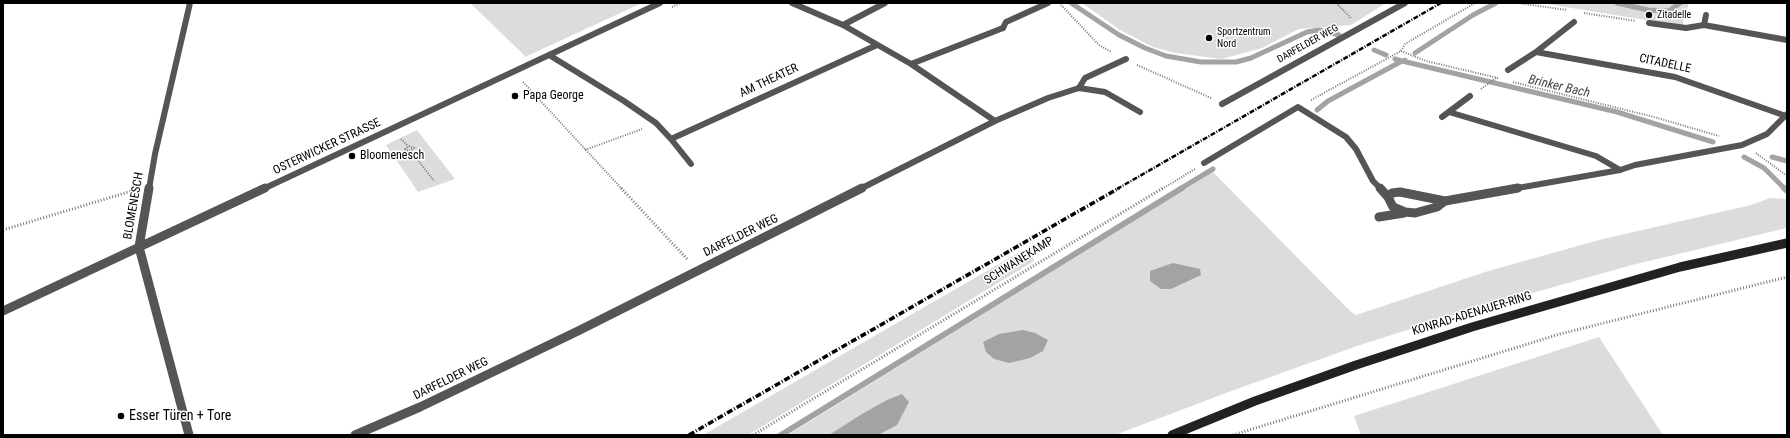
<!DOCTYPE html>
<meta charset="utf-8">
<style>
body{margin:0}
#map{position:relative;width:1790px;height:438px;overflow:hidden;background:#fff;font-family:"Roboto Condensed",sans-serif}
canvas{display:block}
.frame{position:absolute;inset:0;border:4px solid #000;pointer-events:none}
</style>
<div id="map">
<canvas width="1790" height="438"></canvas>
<div class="frame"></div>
</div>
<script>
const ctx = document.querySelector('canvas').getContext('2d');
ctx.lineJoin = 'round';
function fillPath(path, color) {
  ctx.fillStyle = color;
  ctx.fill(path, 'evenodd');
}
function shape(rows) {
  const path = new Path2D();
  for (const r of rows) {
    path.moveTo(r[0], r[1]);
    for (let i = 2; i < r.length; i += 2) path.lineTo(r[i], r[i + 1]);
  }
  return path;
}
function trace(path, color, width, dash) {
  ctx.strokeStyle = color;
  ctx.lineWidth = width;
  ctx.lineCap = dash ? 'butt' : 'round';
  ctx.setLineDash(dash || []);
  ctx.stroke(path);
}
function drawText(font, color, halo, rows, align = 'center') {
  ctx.font = font + ' "Roboto Condensed",sans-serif';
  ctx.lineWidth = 3;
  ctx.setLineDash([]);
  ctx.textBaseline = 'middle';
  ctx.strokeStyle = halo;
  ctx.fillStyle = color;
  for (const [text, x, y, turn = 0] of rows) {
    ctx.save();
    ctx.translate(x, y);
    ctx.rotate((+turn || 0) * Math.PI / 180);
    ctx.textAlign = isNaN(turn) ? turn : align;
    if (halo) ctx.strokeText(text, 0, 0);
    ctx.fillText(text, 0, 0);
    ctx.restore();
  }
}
fillPath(shape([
 [470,3,642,3,525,57,523,54],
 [1082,3,1386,3,1351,25,1299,29,1262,48,1222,59,1175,53,1153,47,1120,30],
 [1541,3,1689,3,1682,26],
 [417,130,455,179,418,192,386,145],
 [1213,172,1350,311,1356,315,1485,272,1599,240,1751,205,1770,198,1787,199,1787,228,1632,265,1454,315,1357,346,1234,390,1115,435,788,435],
 [1030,246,1034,261,748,435,703,435],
 [1599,337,1663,435,1361,435,1354,416]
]), '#dcdcdc');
fillPath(shape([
 [1173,263,1200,269,1201,275,1171,289,1161,289,1150,281,1150,271],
 [1023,330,1035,333,1048,340,1043,351,1030,358,1009,363,994,359,986,352,983,342,999,334],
 [902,394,909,402,897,425,878,435,829,435,862,414,887,400]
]), '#a3a3a3');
trace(shape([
 [1071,3,1119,35,1145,48,1166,56,1201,62,1236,62,1251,58,1307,32,1319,30,1339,35],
 [1617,3,1648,10,1669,11,1680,3],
 [1374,50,1386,55],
 [1415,53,1473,15,1496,3],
 [1405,60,1402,61,1617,112,1713,142],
 [1317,110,1328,101,1402,61,1395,59],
 [1744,157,1764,168,1785,189],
 [1772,157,1787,161],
 [1180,189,1213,169]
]), '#a3a3a3', 5);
trace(shape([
 [1784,188,1787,191],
 [781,435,1182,188]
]), '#a3a3a3', 6);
trace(shape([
 [1336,3,1351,18],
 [1518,3,1567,10],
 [1061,5,1099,45,1111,52],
 [672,7,680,3],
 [1584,13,1636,21],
 [1401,51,1426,61,1498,78],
 [1137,65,1211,98],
 [523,82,622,189],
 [1513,82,1654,117,1719,136],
 [1481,89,1496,78],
 [1311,100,1401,51,1405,44,1475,3],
 [401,139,408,146],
 [409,146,414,148,409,151,404,150,409,146],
 [585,150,642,129],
 [411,151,434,181],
 [1756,153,1787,176],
 [1162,189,1195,169]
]), '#777', 2, [1, 1.5]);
trace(shape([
 [621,188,688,260],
 [3,230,135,190],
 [753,435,1163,188],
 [1233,435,1560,334,1787,277]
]), '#777', 3, [1, 2]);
trace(shape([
 [1003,28,1006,22,1048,3],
 [1079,88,1085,78,1126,59],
 [1222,104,1405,3]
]), '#555', 6);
trace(shape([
 [792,3,843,25,911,64,995,121],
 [1649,23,1686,28,1704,25,1787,40],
 [843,25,885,3],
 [1704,25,1706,15],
 [1536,52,1675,77,1786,116],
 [549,55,624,101,656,123,671,139,877,45],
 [911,64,1003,28],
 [1508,70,1536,52,1574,22],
 [1449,112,1596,156,1620,170],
 [1442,117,1470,96],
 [671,139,691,164],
 [1204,163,1298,107,1346,137,1356,149,1373,181,1381,189],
 [149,189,155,154,190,3],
 [263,189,660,3],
 [860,189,995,121,1048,98,1079,88,1105,92,1140,112],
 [1512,189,1620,170,1635,165,1742,145,1767,134,1787,114]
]), '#555', 6);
trace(shape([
 [149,188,139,247,189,435],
 [1380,188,1388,197,1393,207,1405,212,1415,213,1437,207,1445,201,1518,188],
 [1388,197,1392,193,1400,192,1445,201],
 [1379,217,1404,213],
 [3,311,265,188],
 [355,435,420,407,578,331,862,188]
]), '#555', 9);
trace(shape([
 [1172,435,1255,401,1356,365,1472,327,1680,267,1787,243]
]), '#222', 9);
trace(shape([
 [1117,189,1441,3]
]), '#000', 2.5, [5, 1.5, 1, 1.5]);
trace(shape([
 [689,435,1119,188]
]), '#000', 3.5, [6, 2, 1, 2]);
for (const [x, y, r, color] of [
 [1649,15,4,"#000"],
 [1209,38,4,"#000"],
 [515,96,4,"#000"],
 [352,156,4,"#000"],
 [121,416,4,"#000"]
]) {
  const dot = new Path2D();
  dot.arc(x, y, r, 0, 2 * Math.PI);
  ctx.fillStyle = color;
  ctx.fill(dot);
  trace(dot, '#fff', 1.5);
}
drawText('10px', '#000', '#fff', [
 ["Zitadelle",1657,15],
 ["Sportzentrum",1217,32],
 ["Nord",1217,44]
], 'left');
drawText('10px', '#000', '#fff', [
 ["DARFELDER WEG",1308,44,-29]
]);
drawText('12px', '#000', '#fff', [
 ["CITADELLE",1665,64,12],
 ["AM THEATER",769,81,-25],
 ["OSTERWICKER STRASSE",327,147,-25],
 ["BLOMENESCH",134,206,-80],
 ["DARFELDER WEG",741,236,-26],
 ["SCHWANEKAMP",1019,261,-32],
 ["KONRAD-ADENAUER-RING",1472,314,-17],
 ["DARFELDER WEG",451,379,-26]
]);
drawText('12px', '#000', '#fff', [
 ["Papa George",523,96],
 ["Bloomenesch",360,156]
], 'left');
drawText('italic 13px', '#444', '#fff', [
 ["Brinker Bach",1559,87,13]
]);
drawText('14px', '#000', '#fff', [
 ["Esser Türen + Tore",129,416]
], 'left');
</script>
